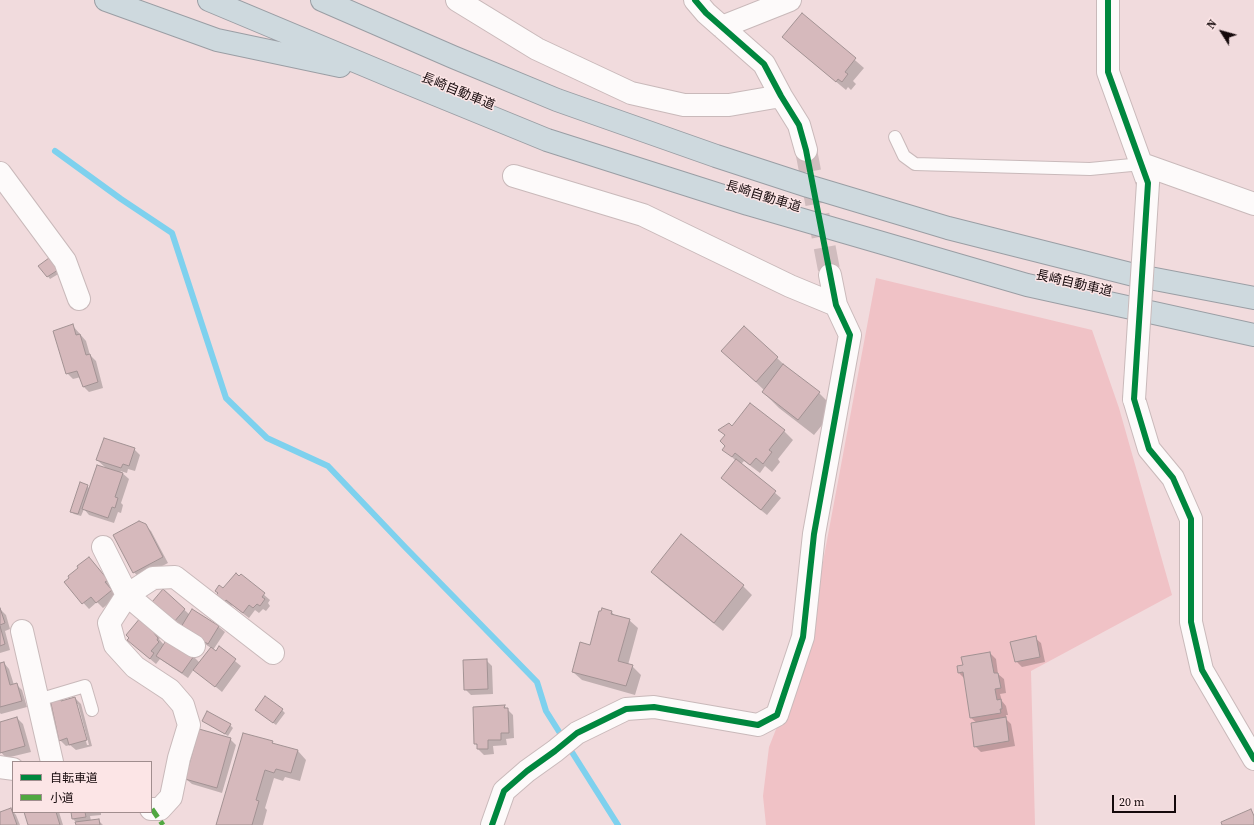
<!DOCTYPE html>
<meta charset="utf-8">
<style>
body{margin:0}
#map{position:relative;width:1254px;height:825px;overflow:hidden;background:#f1dbdd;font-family:"Source Serif 4","Noto Sans JP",serif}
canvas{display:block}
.legend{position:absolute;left:12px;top:761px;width:140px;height:52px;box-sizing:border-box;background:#fce5e6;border:1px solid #a08d8e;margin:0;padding:5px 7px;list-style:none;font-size:12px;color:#15090b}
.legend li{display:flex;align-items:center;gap:8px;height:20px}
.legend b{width:20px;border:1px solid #a08d8e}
.north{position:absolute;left:1202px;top:12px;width:40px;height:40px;-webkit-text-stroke:3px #fce5e6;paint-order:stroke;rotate:307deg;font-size:11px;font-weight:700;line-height:16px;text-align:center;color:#15090b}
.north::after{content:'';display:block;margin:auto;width:14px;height:18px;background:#15090b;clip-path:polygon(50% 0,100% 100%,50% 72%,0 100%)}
.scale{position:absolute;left:1112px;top:795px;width:64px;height:18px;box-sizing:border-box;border:2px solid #15090b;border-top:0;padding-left:5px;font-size:12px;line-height:14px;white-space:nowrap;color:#15090b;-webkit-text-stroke:3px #fce5e6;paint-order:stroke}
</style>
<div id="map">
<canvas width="1254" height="825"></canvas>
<ul class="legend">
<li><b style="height:5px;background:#00873e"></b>自転車道</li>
<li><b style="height:5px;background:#51a741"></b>小道</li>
</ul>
<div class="north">N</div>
<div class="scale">20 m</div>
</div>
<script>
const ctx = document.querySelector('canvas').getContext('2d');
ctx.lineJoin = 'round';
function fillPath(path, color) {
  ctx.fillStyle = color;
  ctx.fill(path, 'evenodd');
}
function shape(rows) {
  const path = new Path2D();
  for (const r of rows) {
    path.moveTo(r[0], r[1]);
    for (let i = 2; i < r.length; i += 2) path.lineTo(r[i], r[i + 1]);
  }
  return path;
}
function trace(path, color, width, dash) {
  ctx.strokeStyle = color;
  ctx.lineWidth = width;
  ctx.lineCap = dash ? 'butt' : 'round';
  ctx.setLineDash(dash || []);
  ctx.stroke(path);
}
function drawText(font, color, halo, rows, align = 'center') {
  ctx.font = font + ' "Source Serif 4","Noto Sans JP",serif';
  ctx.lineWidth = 3;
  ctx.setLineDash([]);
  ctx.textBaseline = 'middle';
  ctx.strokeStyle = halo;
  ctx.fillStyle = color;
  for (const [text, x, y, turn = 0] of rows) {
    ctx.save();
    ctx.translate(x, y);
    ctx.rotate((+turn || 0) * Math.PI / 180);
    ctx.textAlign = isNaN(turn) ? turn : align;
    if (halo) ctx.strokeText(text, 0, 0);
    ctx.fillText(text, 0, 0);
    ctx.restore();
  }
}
fillPath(shape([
 [876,278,1092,330,1119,408,1172,595,1031,671,1035,825,766,825,763,796,769,747,807,651,816,599]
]), '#f0c2c6');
fillPath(shape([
 [802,14,864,68,853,81,856,84,851,90,848,87,846,90,793,46],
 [49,259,60,273,50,279,40,266],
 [73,326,86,341,90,355,96,361,103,388,89,392,83,386,81,377,73,379,67,373],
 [744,327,794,374,819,393,835,409,814,435,779,408,763,392,764,390,723,351],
 [733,427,784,431,793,440,778,459,780,462,772,472,765,466,760,473,744,461,741,464,781,498,767,515,728,484,736,461,724,449,726,446,726,436,720,430],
 [134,449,140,455,135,471,128,469,127,473,120,471,129,479,121,503,123,505,121,513,118,512,114,523,89,515,84,509,81,516,74,514,71,511,87,486,90,489,106,468,97,460],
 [145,525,151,531,168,563,139,578,134,572],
 [682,536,743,586,752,595,723,631,661,581,652,572],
 [89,558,113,586,110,588,117,596,103,608,97,602,89,609,65,583],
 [241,575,270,600,268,603,270,606,266,611,263,609,259,613,255,610,249,618,232,605,231,607,223,600,224,590],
 [163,590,190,615,192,610,219,627,225,632,213,650,216,652,219,648,241,666,222,692,194,669,188,678,160,659,156,664,128,640,141,618,161,637,159,639,164,645,193,656,200,663,211,648,180,627,159,608],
 [0,609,6,615,10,629,5,631,10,650,0,653],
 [611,611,615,616,629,620,638,628,628,665,632,666,641,675,635,695,582,680,573,672,591,646,602,612],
 [1035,638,1041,643,1045,662,1022,667,1016,661],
 [990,653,996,659,998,674,1004,679,1006,693,1000,694,1002,701,1006,706,1008,715,1006,715,1006,719,1011,724,1015,746,981,752,975,746,977,723,971,718,965,679,959,673,964,666],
 [486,660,492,666,493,694,471,695,465,689],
 [4,663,9,669,14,685,16,684,22,690,27,707,1,714,0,713,0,664],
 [59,698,63,701,75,698,81,704,92,746,76,750,70,745,66,746,60,740],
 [76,704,78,704,89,745,87,745],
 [504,706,513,715,514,738,506,739,507,745,493,746,494,754,484,755,478,749,478,746,475,743],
 [282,710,285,713,276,725,259,712],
 [17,718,23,724,31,752,6,758,0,751,0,723],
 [203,721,230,725,233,728,228,736],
 [230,739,236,745,222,793,192,784,186,779],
 [272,742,276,745,298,751,306,760,300,781,285,777,283,781,274,778,265,808,267,810,263,825,218,825],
 [11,809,16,815,20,825,0,825,0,813],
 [25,812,59,812,63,825,29,825],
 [72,812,101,812,101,815,90,816,91,821,98,820,103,825,77,825,76,822,73,819]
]), '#0003');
trace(shape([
 [55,151,121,199,172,233,226,398,267,438,328,466,405,547,537,682,546,711,618,825]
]), '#7ed1ee', 6);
const building = shape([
 [802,13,856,58,845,72,848,74,842,82,838,79,836,82,782,37,802,13],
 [49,258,58,270,47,277,38,266,49,258],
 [73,324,76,335,80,334,86,355,90,354,98,382,83,387,77,371,66,374,53,331,73,324],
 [744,326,778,357,756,382,721,351,744,326],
 [783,364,820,392,798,420,762,392,783,364],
 [750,403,785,430,769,450,772,452,763,464,756,458,750,465,735,453,732,457,722,450,725,446,720,441,725,435,718,430,729,423,732,426,750,403],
 [104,438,135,448,129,466,123,464,121,468,96,460,104,438],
 [736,459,776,491,761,510,721,478,736,459],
 [97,465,123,473,115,497,118,498,115,508,112,507,108,518,82,509,97,465],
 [80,482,88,485,78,514,70,512,80,482],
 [139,521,146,524,163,557,133,573,113,535,139,521],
 [681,534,744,585,714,623,651,572,681,534],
 [89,557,108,580,105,582,112,590,96,603,91,597,82,604,64,582,69,578,68,576,78,568,77,566,89,557],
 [236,573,239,576,241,574,265,593,262,597,265,599,260,606,257,604,253,608,249,605,243,613,226,600,225,602,216,595,218,593,215,591,219,585,223,588,236,573],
 [163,589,185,609,174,622,152,602,163,589],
 [0,608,5,623,0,625,0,608],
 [602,608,612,611,611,614,630,619,618,661,633,665,626,686,572,672,580,642,590,645,599,611,601,611,602,608],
 [192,609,219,626,208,644,181,627,192,609],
 [141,617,156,630,154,633,158,638,157,640,159,642,151,651,154,653,150,659,127,640,129,638,126,635,141,617],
 [0,626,5,644,0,646,0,626],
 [1036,636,1040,657,1015,662,1010,642,1036,636],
 [167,639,194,656,182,673,156,656,167,639],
 [219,646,236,659,215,687,193,670,211,647,216,651,219,646],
 [990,652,994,673,998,673,1001,688,995,689,997,700,1001,699,1002,709,1000,709,1001,713,970,718,963,672,958,673,957,666,963,665,961,657,990,652],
 [487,659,488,689,464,690,463,660,487,659],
 [4,662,10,685,17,683,22,701,0,707,0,663,4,662],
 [265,696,283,709,273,723,255,710,265,696],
 [59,697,61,701,75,697,87,740,69,745,67,738,59,741,50,699,59,697],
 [505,705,504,708,508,708,509,733,501,733,501,740,488,740,488,749,477,749,477,744,474,744,473,707,505,705],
 [207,711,231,724,225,734,202,721,207,711],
 [17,717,25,746,0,753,0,722,17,717],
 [1006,717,1009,741,974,747,971,723,1006,717],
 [199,729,231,738,217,788,185,779,199,729],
 [243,733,273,741,272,743,298,750,291,773,276,769,274,773,265,770,256,800,259,801,252,825,216,825,243,733],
 [11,808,17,825,0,825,0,812,11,808],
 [1251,809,1254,816,1254,825,1222,825,1221,822,1251,809],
 [24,812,56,812,60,825,28,825,24,812],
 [71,812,85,812,86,817,72,819,71,812],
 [99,819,100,825,76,825,75,822,99,819]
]);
fillPath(building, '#d6b9bc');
trace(building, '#a29293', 1);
trace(shape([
 [806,150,830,275]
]), '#d0bcbe', 22, [22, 11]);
const lane = shape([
 [895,137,904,156,915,164,1090,169,1142,164],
 [38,700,85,686,92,710]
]);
const street = shape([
 [457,0,537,49,631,93,684,105,729,105,781,96],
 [695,0,706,13,764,64,781,96,799,125,806,150],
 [1108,0,1108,72,1148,183],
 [722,27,790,0],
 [1142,164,1254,204],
 [0,173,65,261,79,299],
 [514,176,643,215,790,286,836,305],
 [1134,399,1149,449,1173,478,1191,519,1191,622,1202,670,1254,759],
 [103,547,127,595,171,632,194,646],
 [22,631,52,762],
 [0,767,13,769],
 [151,809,160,809,171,797,179,758,189,725,183,705,170,690,135,667,115,645,109,623,127,595,153,578,175,577,273,653],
 [492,825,504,791,527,771,555,751,577,733,626,709,654,707,758,725,777,715,803,637,814,534,850,335,836,305,830,275]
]);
const highway = shape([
 [106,0,217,40,340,66],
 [209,0,393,77,547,140,748,204,1027,285,1254,335],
 [322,0,453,57,557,100,716,156,808,186,948,228,1134,275,1254,298]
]);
trace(lane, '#c9b9ba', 14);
trace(street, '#c9b9ba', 24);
trace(highway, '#9a9ea4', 24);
trace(lane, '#fdfafa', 12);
trace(street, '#fdfafa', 22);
trace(highway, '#ced9de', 22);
const streetBridge = shape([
 [1134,399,1148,183]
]);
trace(streetBridge, '#c9b9ba', 24, []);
trace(streetBridge, '#fdfafa', 22);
trace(shape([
 [152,809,163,825]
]), '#51a741', 5, [10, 5]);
trace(shape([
 [1108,0,1108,72,1148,183,1134,399,1149,449,1173,478,1191,519,1191,622,1202,670,1254,759],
 [492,825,504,791,527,771,555,751,577,733,626,709,654,707,758,725,777,715,803,637,814,534,850,335,836,305,806,150,799,125,781,96,764,64,706,13,695,0]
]), '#00873e', 6);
drawText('13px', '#15090b', '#fce5e6', [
 ["長崎自動車道",458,92,22],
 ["長崎自動車道",763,197,17],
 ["長崎自動車道",1074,284,13]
]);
</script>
